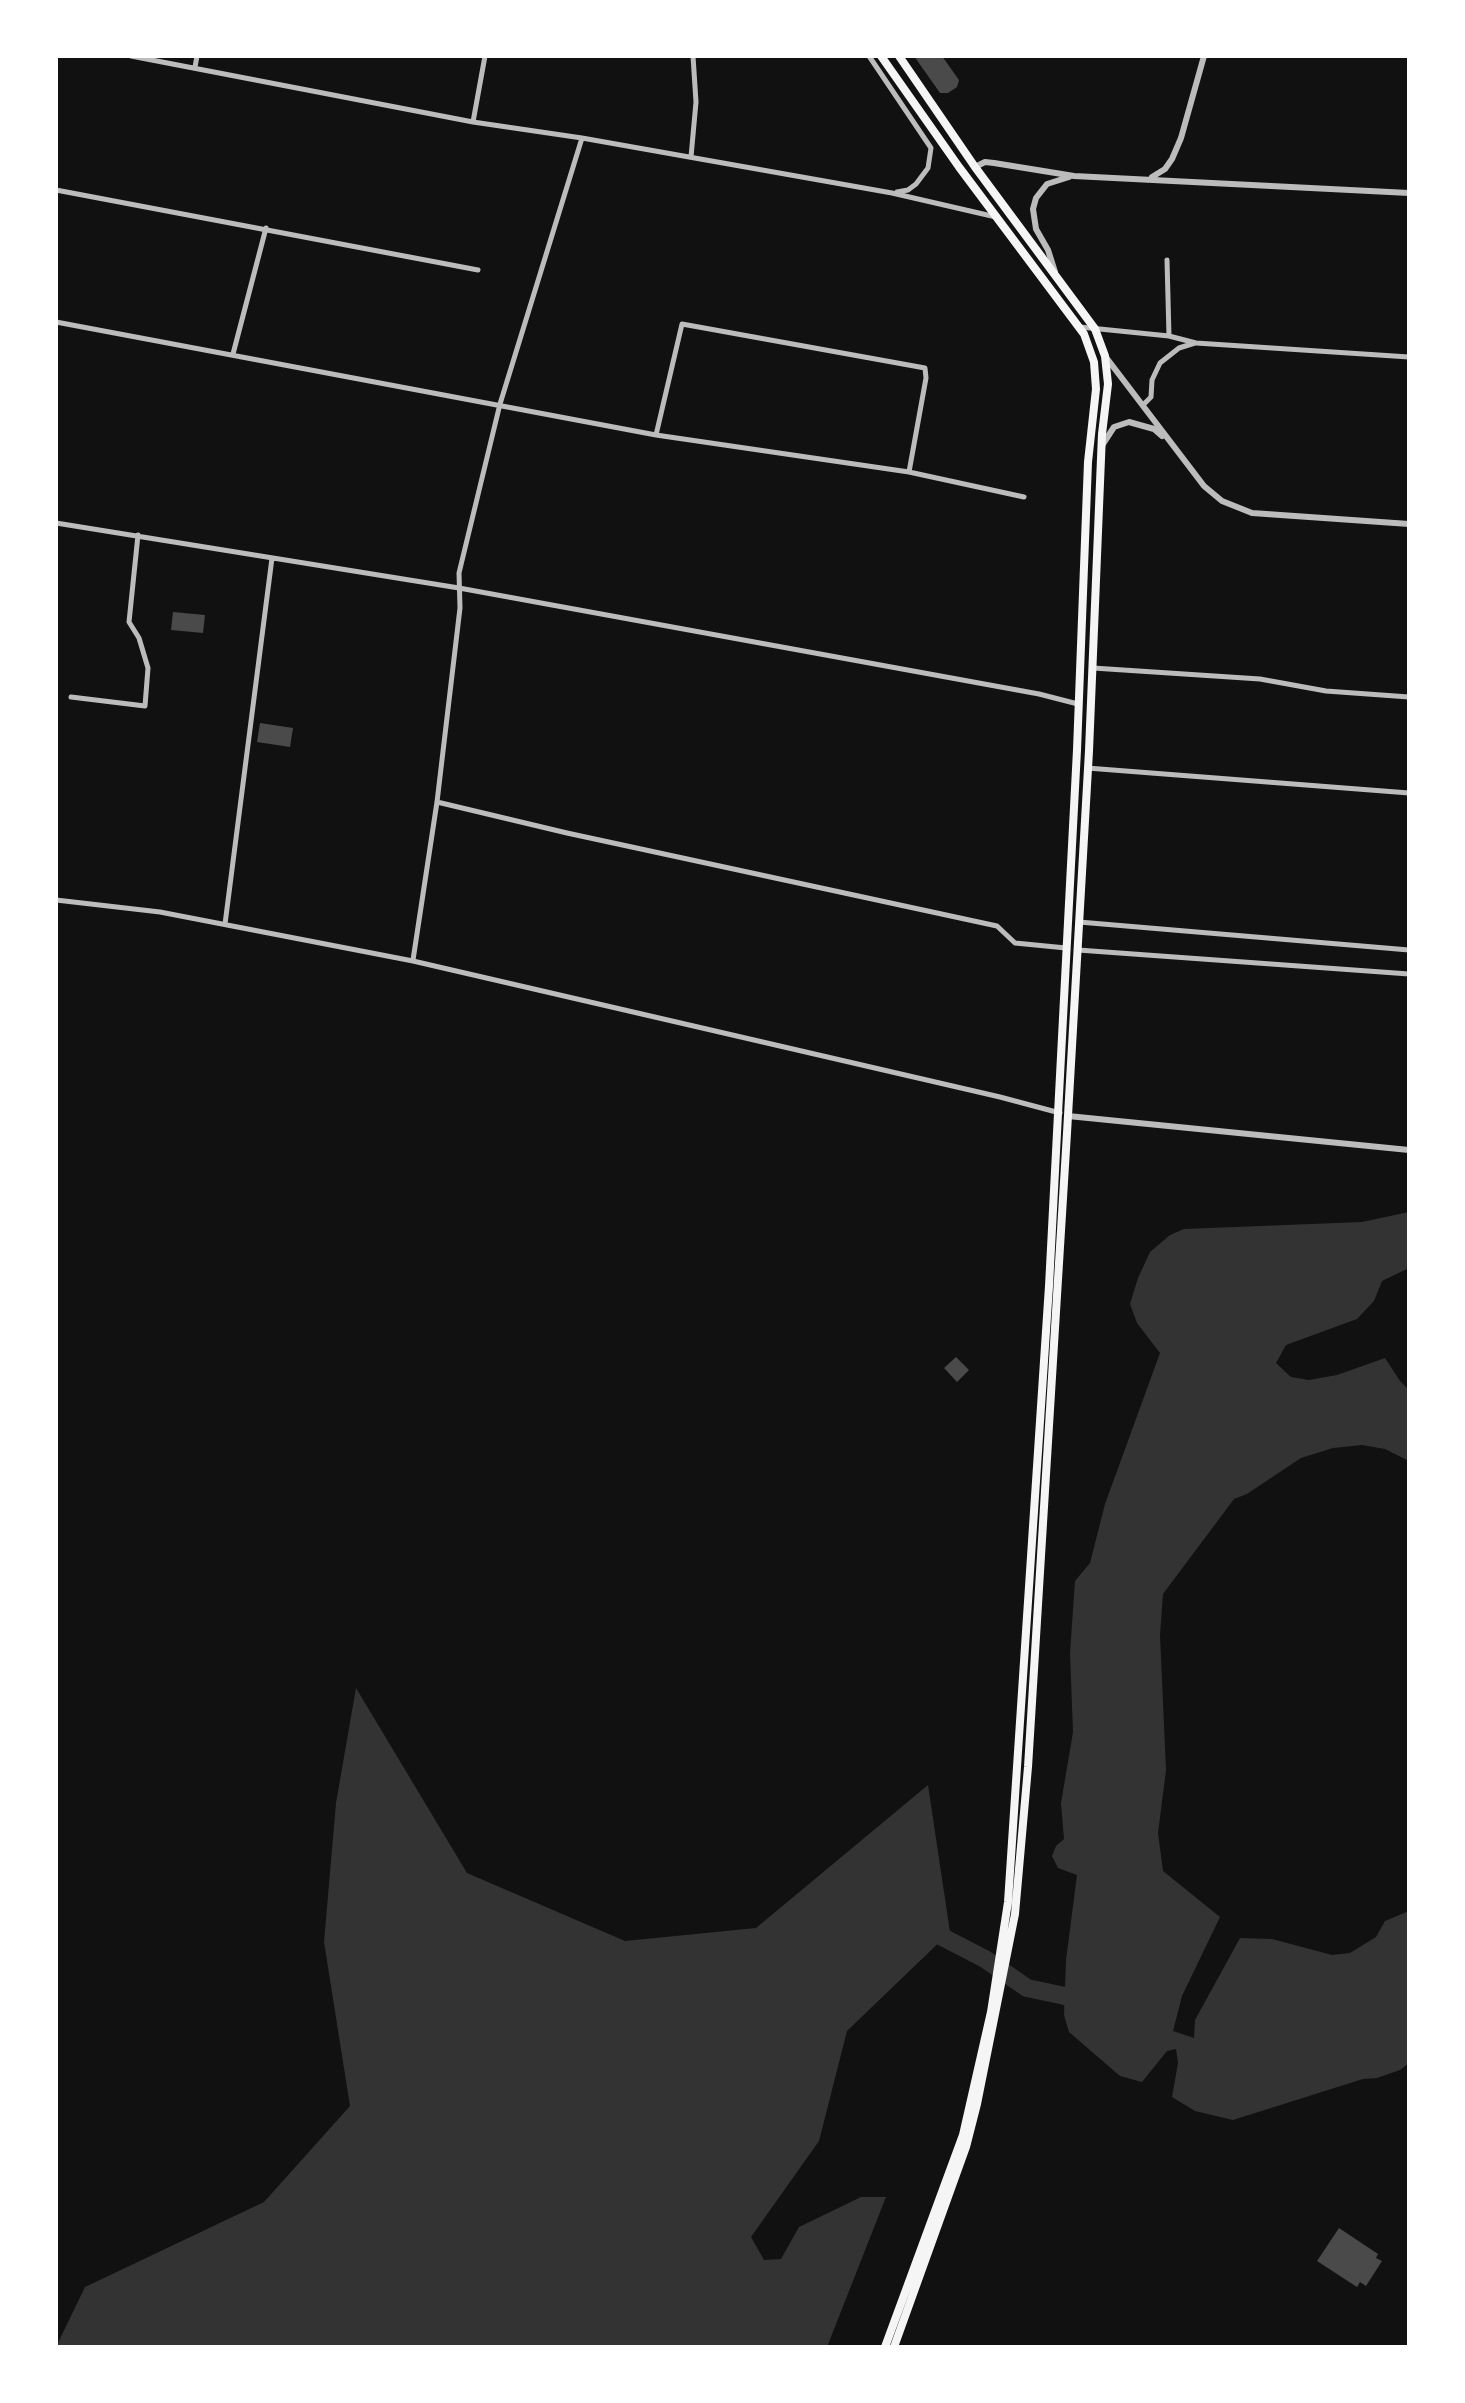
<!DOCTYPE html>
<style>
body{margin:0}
#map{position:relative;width:1465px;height:2403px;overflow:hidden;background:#111;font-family:Arial,sans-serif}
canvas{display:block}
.frame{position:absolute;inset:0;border:58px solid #fff;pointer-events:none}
</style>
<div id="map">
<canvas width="1465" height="2403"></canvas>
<div class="frame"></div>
</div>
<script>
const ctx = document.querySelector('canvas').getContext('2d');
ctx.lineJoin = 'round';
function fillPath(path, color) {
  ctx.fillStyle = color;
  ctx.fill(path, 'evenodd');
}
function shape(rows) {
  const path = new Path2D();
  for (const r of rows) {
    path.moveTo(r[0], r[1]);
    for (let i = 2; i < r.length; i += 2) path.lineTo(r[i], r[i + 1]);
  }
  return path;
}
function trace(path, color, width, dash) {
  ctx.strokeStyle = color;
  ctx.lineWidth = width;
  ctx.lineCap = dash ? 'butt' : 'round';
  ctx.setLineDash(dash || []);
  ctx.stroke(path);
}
fillPath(shape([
 [1409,1212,1409,1268,1382,1281,1374,1301,1357,1319,1286,1345,1276,1363,1291,1377,1309,1380,1337,1375,1385,1358,1400,1381,1409,1390,1409,1461,1385,1449,1362,1445,1333,1448,1301,1458,1247,1494,1234,1499,1163,1594,1160,1635,1166,1770,1158,1833,1163,1871,1220,1917,1182,1996,1173,2031,1194,2038,1195,2020,1240,1938,1272,1939,1332,1955,1350,1953,1376,1937,1385,1921,1409,1911,1409,2063,1400,2070,1377,2078,1363,2079,1233,2120,1195,2111,1172,2097,1178,2063,1176,2049,1167,2051,1142,2082,1120,2076,1069,2032,1064,2015,1066,1960,1077,1875,1058,1868,1052,1856,1056,1846,1064,1839,1061,1803,1073,1732,1070,1653,1075,1581,1090,1563,1105,1504,1160,1353,1137,1323,1130,1304,1138,1278,1150,1252,1170,1235,1184,1229,1362,1222],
 [356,1688,467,1873,625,1941,756,1928,928,1785,950,1932,847,2031,819,2141,751,2237,764,2260,781,2259,799,2227,861,2197,886,2197,827,2347,56,2347,85,2287,264,2202,350,2106,324,1942,336,1803]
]), '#333');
trace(shape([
 [923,1927,985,1959,1027,1988,1065,1996,1086,2004]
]), '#333', 18);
fillPath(shape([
 [914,56,942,56,959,80,957,87,948,93,940,93],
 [173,612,205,615,203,633,171,630],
 [260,723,293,728,290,747,257,742],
 [956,1357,969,1370,957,1382,944,1368],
 [1339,2228,1378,2254,1376,2258,1382,2261,1366,2286,1360,2282,1357,2287,1317,2261]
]), '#4a4a4a');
trace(shape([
 [131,56,473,122,582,138,892,193,996,217],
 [869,56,931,148,928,168,916,184,908,190,897,192],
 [195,67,197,56],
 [473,122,485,56],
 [691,157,696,102,693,56],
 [56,190,478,270],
 [1167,260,1169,336],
 [56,322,656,435,909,472,1024,497],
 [1080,327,1169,336,1196,343,1409,357],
 [233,354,266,228],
 [1143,405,1151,397,1152,380,1160,363,1179,348,1195,343],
 [656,435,682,324,925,368,926,378,909,472],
 [56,523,459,588,1039,694,1078,704],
 [1093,668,1260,679,1326,691,1409,697],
 [71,697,145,706,148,668,139,638,129,622,138,535],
 [1087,768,1409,793],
 [437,802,567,833,997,926,1015,943,1066,948],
 [56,900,160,912,413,961,1000,1097,1060,1113],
 [1079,922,1409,950],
 [225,924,272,558],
 [1078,950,1409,974],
 [413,960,437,802,460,608,459,573,500,404,582,138]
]), '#bcbcbc', 5);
trace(shape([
 [975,167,985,162,994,163,1074,176,1409,193],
 [1152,177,1165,169,1172,159,1181,138,1204,56],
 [1055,272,1048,250,1036,229,1033,209,1036,198,1047,184,1069,177],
 [1105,356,1204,486,1222,501,1252,513,1409,524],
 [1103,444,1114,427,1129,422,1154,429,1162,436],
 [1068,1116,1409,1150]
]), '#bcbcbc', 6);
trace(shape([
 [881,56,959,167,1084,334,1094,362,1096,389,1088,462,1077,750,1049,1286,1008,1902,991,2012,963,2135,885,2347],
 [894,2347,966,2147,977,2104,1015,1914,1028,1767,1067,1133,1089,751,1102,434,1108,384,1105,356,1095,329,975,167,899,56]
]), '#f5f5f5', 8);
</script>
